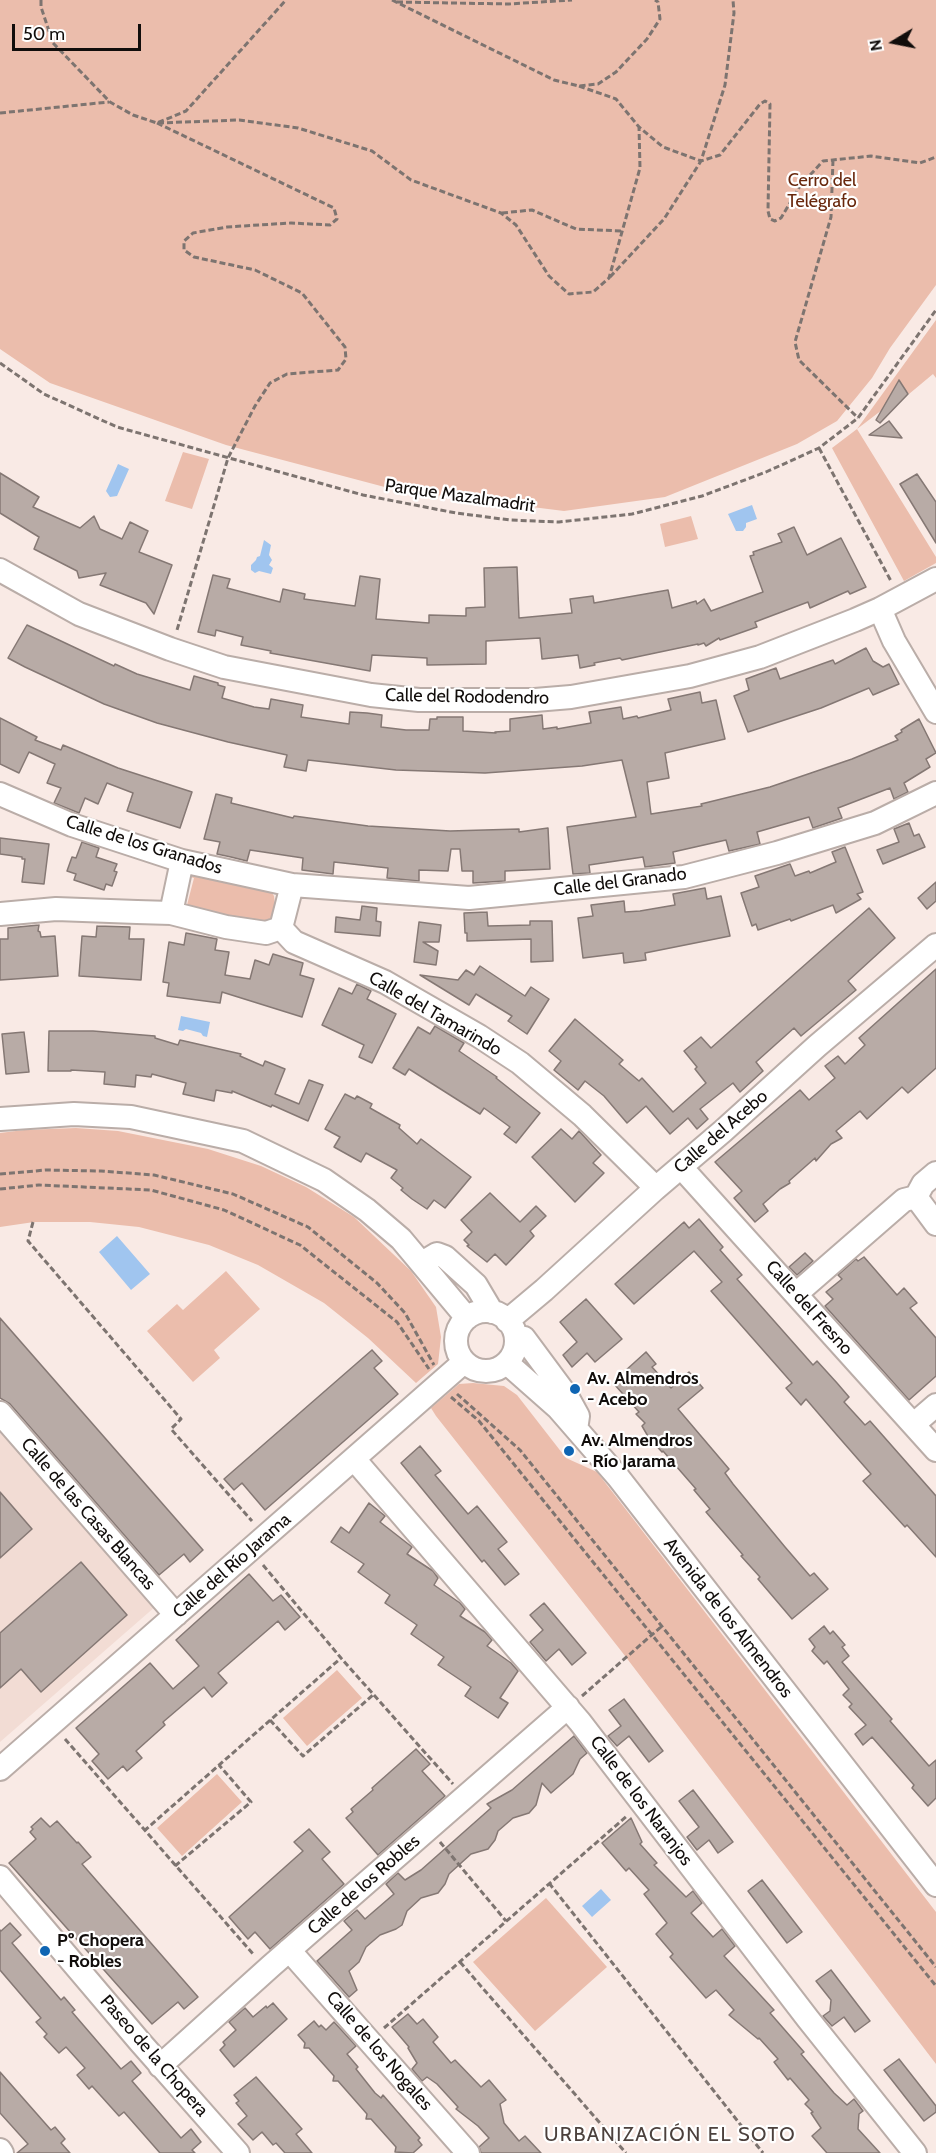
<!DOCTYPE html>
<meta charset="utf-8">
<style>
body{margin:0}
#map{position:relative;width:936px;height:2153px;overflow:hidden;background:#f9eae5;font-family:Cabin,sans-serif}
canvas{display:block}
.north{position:absolute;left:864px;top:12px;width:60px;height:60px;-webkit-text-stroke:4px #fff;paint-order:stroke;rotate:260deg;font-size:16px;font-weight:700;line-height:24px;text-align:center;color:#110d0b}
.north::after{content:'';display:block;margin:auto;width:21px;height:27px;background:#110d0b;clip-path:polygon(50% 0,100% 100%,50% 72%,0 100%)}
.scale{position:absolute;left:12px;top:24px;width:129px;height:27px;box-sizing:border-box;border:3px solid #110d0b;border-top:0;padding-left:8px;font-size:18px;line-height:21px;white-space:nowrap;color:#110d0b;-webkit-text-stroke:4px #fff;paint-order:stroke}
</style>
<div id="map">
<canvas width="936" height="2153"></canvas>
<div class="north">N</div>
<div class="scale">50 m</div>
</div>
<script>
const ctx = document.querySelector('canvas').getContext('2d');
ctx.lineJoin = 'round';
function fillPath(path, color) {
  ctx.fillStyle = color;
  ctx.fill(path, 'evenodd');
}
function shape(rows) {
  const path = new Path2D();
  for (const r of rows) {
    if (r.length === 3) {
      path.moveTo(r[0] + r[2], r[1]);
      path.arc(r[0], r[1], r[2], 0, 2 * Math.PI);
      continue;
    }
    path.moveTo(r[0], r[1]);
    for (let i = 2; i < r.length; i += 2) path.lineTo(r[i], r[i + 1]);
  }
  return path;
}
function trace(path, color, width, dash) {
  ctx.strokeStyle = color;
  ctx.lineWidth = width;
  ctx.lineCap = dash ? 'butt' : 'round';
  ctx.setLineDash(dash || []);
  ctx.stroke(path);
}
function drawText(font, color, halo, rows, align = 'center') {
  ctx.font = font + ' Cabin,sans-serif';
  ctx.lineWidth = 4.5;
  ctx.setLineDash([]);
  ctx.textBaseline = 'middle';
  ctx.strokeStyle = halo;
  ctx.fillStyle = color;
  for (const [text, x, y, turn = 0] of rows) {
    ctx.save();
    ctx.translate(x, y);
    ctx.rotate((+turn || 0) * Math.PI / 180);
    ctx.textAlign = isNaN(turn) ? turn : align;
    if (halo) ctx.strokeText(text, 0, 0);
    ctx.fillText(text, 0, 0);
    ctx.restore();
  }
}
fillPath(shape([
 [0,1427,156,1606,0,1742]
]), '#f2dcd4');
fillPath(shape([
 [0,0,936,0,936,285,890,348,872,378,837,421,797,444,665,497,564,511,396,490,226,445,50,383,0,349],
 [936,320,936,378,933,374,909,394,898,381,882,410,857,429,936,557,936,563,904,581,832,448,857,429],
 [183,452,209,459,192,509,165,501],
 [691,516,698,539,665,547,660,524],
 [197,873,270,890,274,896,276,912,271,920,259,927,187,905,194,878,190,877],
 [76,1128,118,1131,208,1149,261,1166,306,1187,354,1217,411,1271,436,1307,441,1337,438,1364,416,1383,368,1338,324,1303,258,1265,209,1245,139,1227,90,1222,34,1222,0,1227,0,1133,24,1130],
 [226,1271,260,1309,214,1350,220,1358,193,1382,147,1331,177,1304,183,1310],
 [473,1383,504,1386,517,1395,566,1458,597,1472,936,1912,936,2064,622,1652,436,1416,431,1408,459,1384],
 [337,1670,362,1698,307,1746,283,1718],
 [217,1774,242,1802,182,1856,157,1828],
 [546,1898,607,1967,535,2031,473,1962]
]), '#ebbdac');
fillPath(shape([
 [118,464,129,469,117,496,110,497,106,491],
 [752,505,757,519,746,523,746,527,743,531,736,531,728,514],
 [264,540,271,545,269,555,272,560,269,565,273,568,271,574,259,571,255,573,251,570,251,565,256,560,257,557,260,556],
 [181,1016,210,1022,207,1037,203,1036,201,1033,186,1029,183,1031,178,1030],
 [117,1236,150,1274,131,1290,99,1252],
 [601,1889,611,1900,592,1917,582,1906]
]), '#a0c5ef');
const building = shape([
 [899,380,908,394,880,423,876,420,899,380],
 [889,421,902,438,869,435,889,421],
 [0,473,39,497,33,507,80,528,94,516,100,529,122,539,130,522,148,531,139,552,172,565,154,614,146,603,100,585,106,573,79,578,77,571,34,549,39,537,0,513,0,473],
 [917,474,936,502,936,543,900,484,917,474],
 [794,527,807,555,841,538,866,587,850,594,848,591,810,608,808,602,755,622,757,627,720,640,719,638,706,646,704,643,698,645,698,644,622,660,620,658,594,663,595,665,580,668,578,655,542,659,540,638,486,641,486,664,427,665,427,658,372,655,370,671,270,653,271,651,241,645,243,637,216,630,215,636,198,632,213,575,230,579,227,588,280,602,283,589,305,594,304,599,355,606,360,576,380,579,376,619,429,623,429,615,466,616,466,608,485,607,484,568,517,567,519,618,572,613,570,599,593,596,594,603,668,590,672,608,696,601,697,604,704,599,711,611,763,592,750,556,754,555,753,552,782,542,778,534,794,527],
 [27,625,114,666,115,664,137,674,190,690,194,676,218,683,218,685,225,687,222,698,254,707,269,709,271,699,303,705,301,717,349,724,350,712,367,713,382,715,381,727,406,730,429,730,430,719,437,719,437,717,463,717,463,731,496,733,495,732,510,731,510,719,542,715,543,729,557,727,557,729,591,723,589,712,621,707,623,719,637,716,638,718,671,710,668,699,700,692,702,703,716,700,725,739,665,753,669,778,647,782,651,814,702,806,701,804,770,787,852,759,898,740,895,736,902,732,901,730,919,719,936,753,926,759,930,767,904,783,908,792,894,799,890,788,838,808,842,818,813,828,809,817,757,832,760,844,729,851,726,840,673,852,675,863,645,867,643,857,589,865,590,873,573,874,567,827,636,817,622,760,582,766,485,773,396,770,308,760,306,771,284,767,287,755,228,742,157,723,104,704,25,667,8,658,27,625],
 [866,648,873,661,883,667,889,664,899,684,873,695,869,688,821,708,748,732,734,696,749,690,746,679,776,668,780,679,833,660,835,664,866,648],
 [0,718,37,737,35,740,61,750,63,745,118,768,192,792,180,828,127,811,133,793,107,783,98,804,85,798,79,813,54,803,61,788,47,783,55,764,29,752,19,773,0,764,0,718],
 [216,794,232,798,231,803,293,818,294,816,368,826,450,831,519,829,519,832,548,828,550,869,505,871,505,881,473,883,473,871,462,871,460,849,451,849,448,871,419,870,419,881,387,878,388,868,334,862,333,874,302,870,303,858,250,850,247,861,231,857,217,854,220,842,204,839,216,794],
 [909,823,914,836,919,834,925,847,883,864,877,850,899,842,894,829,909,823],
 [0,838,49,844,44,884,22,882,25,859,22,859,22,857,0,854,0,838],
 [82,842,99,848,96,857,117,864,114,871,117,872,112,886,106,884,104,890,74,880,76,874,67,871,72,857,76,858,82,842],
 [845,847,863,892,857,894,861,899,836,913,833,905,791,921,790,919,758,930,756,924,752,926,741,893,759,887,755,876,790,864,795,876,809,871,810,873,836,862,832,852,845,847],
 [936,882,936,901,927,909,918,898,936,882],
 [705,888,707,899,721,896,730,936,645,953,646,960,624,963,623,953,583,958,578,918,593,916,591,905,624,901,625,912,640,911,675,905,673,894,705,888],
 [362,906,377,908,376,921,381,922,380,936,335,932,336,917,360,920,362,906],
 [869,908,895,938,848,981,856,990,801,1036,794,1028,756,1062,763,1071,740,1092,733,1083,700,1109,708,1119,697,1129,688,1118,670,1134,646,1106,627,1123,604,1096,585,1081,578,1090,554,1070,561,1061,549,1051,575,1019,623,1060,619,1064,639,1081,642,1078,673,1112,706,1083,695,1069,697,1067,684,1051,701,1037,711,1048,869,908],
 [487,912,488,926,530,925,530,921,552,921,553,961,531,962,531,939,467,941,467,933,465,933,464,913,487,912],
 [419,922,441,925,439,942,423,942,438,951,436,965,414,962,419,922],
 [39,925,38,931,40,932,41,937,55,936,58,976,0,980,0,939,8,939,8,928,39,925],
 [97,926,130,927,129,939,144,939,141,980,79,976,82,936,96,937,97,926],
 [186,933,217,939,215,950,229,952,225,975,250,979,255,960,269,965,273,954,303,963,300,975,314,979,302,1017,222,992,220,1003,167,996,169,983,163,982,169,942,184,945,186,933],
 [480,966,525,996,531,987,549,999,527,1034,508,1021,512,1016,476,994,469,1005,420,975,458,980,466,970,474,975,480,966],
 [936,969,936,1068,908,1093,902,1087,867,1119,860,1111,836,1131,842,1138,831,1144,816,1161,815,1158,789,1181,790,1183,780,1189,763,1204,768,1211,755,1222,734,1198,742,1191,715,1162,800,1090,809,1100,835,1078,825,1066,838,1056,845,1064,865,1045,859,1038,936,969],
 [357,984,371,991,367,999,396,1014,372,1063,359,1057,364,1045,322,1025,339,988,352,994,357,984],
 [435,1026,464,1043,459,1051,497,1077,496,1078,540,1113,516,1143,504,1134,510,1127,484,1108,480,1114,409,1069,405,1075,393,1068,418,1027,430,1034,435,1026],
 [49,1031,93,1031,155,1036,155,1038,178,1045,180,1040,241,1054,240,1056,263,1066,265,1061,285,1069,275,1094,299,1104,309,1080,323,1085,308,1121,272,1105,271,1107,232,1091,232,1093,216,1090,214,1101,183,1094,186,1083,152,1074,151,1077,136,1075,135,1087,104,1084,105,1072,71,1070,71,1071,48,1071,49,1031],
 [24,1032,29,1072,6,1074,2,1034,24,1032],
 [345,1094,355,1099,357,1096,372,1104,370,1108,400,1125,399,1128,417,1144,421,1139,471,1177,445,1208,434,1200,427,1209,412,1199,401,1190,403,1188,391,1178,397,1170,366,1153,361,1162,334,1147,340,1137,325,1129,345,1094],
 [561,1129,572,1139,579,1131,601,1155,593,1163,604,1173,575,1202,532,1157,561,1129],
 [490,1193,520,1222,536,1206,546,1216,530,1231,534,1236,506,1265,495,1254,487,1262,467,1246,469,1245,464,1240,472,1232,461,1220,490,1193],
 [699,1219,723,1247,720,1250,742,1275,737,1279,813,1365,817,1361,837,1383,849,1397,844,1402,865,1425,870,1421,936,1496,936,1557,907,1525,905,1527,863,1481,871,1474,836,1434,806,1399,801,1405,786,1388,792,1383,711,1291,722,1282,694,1251,634,1304,615,1284,684,1222,689,1228,699,1219],
 [805,1253,813,1261,797,1275,789,1267,805,1253],
 [864,1257,897,1295,904,1288,917,1303,910,1308,936,1338,936,1376,909,1400,825,1306,833,1299,826,1292,842,1279,838,1275,856,1259,858,1261,864,1257],
 [586,1299,622,1339,595,1362,587,1353,572,1367,563,1355,577,1342,560,1322,586,1299],
 [0,1318,203,1550,190,1562,184,1554,159,1575,10,1404,0,1398,0,1318],
 [372,1350,382,1361,374,1368,398,1394,265,1510,242,1483,234,1490,224,1479,372,1350],
 [646,1352,656,1364,652,1367,671,1388,689,1372,703,1388,678,1409,729,1469,725,1473,733,1484,785,1547,810,1576,814,1573,828,1589,792,1619,758,1579,760,1577,741,1556,743,1555,706,1512,710,1509,694,1490,696,1489,663,1451,662,1452,649,1438,642,1426,645,1423,636,1414,639,1412,614,1384,627,1373,625,1371,646,1352],
 [420,1446,441,1471,435,1475,468,1514,477,1506,507,1542,498,1549,519,1574,505,1585,484,1560,482,1562,401,1463,420,1446],
 [0,1492,32,1529,0,1558,0,1492],
 [369,1503,385,1516,380,1522,412,1547,407,1554,433,1571,438,1578,434,1585,460,1603,465,1609,460,1616,485,1632,492,1640,487,1646,511,1663,518,1671,500,1698,508,1703,498,1718,465,1696,471,1687,438,1665,444,1657,411,1634,417,1625,385,1603,390,1595,358,1572,364,1564,331,1542,341,1527,349,1533,369,1503],
 [81,1562,127,1615,41,1692,21,1669,0,1688,0,1633,81,1562],
 [249,1574,273,1601,281,1595,300,1617,285,1630,278,1621,218,1673,227,1683,212,1697,204,1687,163,1722,165,1725,136,1751,142,1758,127,1771,123,1766,108,1779,92,1761,99,1754,76,1728,150,1663,173,1689,199,1666,176,1640,249,1574],
 [544,1603,586,1653,572,1665,559,1649,546,1661,530,1642,543,1630,530,1615,544,1603],
 [824,1626,830,1634,833,1631,845,1645,842,1647,849,1656,842,1662,892,1719,890,1721,929,1766,936,1760,936,1798,928,1806,912,1788,914,1785,872,1737,863,1745,855,1734,866,1725,849,1707,852,1704,843,1695,849,1689,827,1661,824,1664,812,1651,815,1647,809,1639,824,1626],
 [624,1699,663,1751,649,1762,629,1736,617,1746,608,1736,621,1726,609,1710,624,1699],
 [574,1736,587,1753,580,1759,573,1774,551,1793,542,1783,536,1805,529,1813,513,1818,498,1831,495,1840,488,1849,471,1854,449,1874,445,1884,438,1893,421,1898,407,1911,402,1925,396,1929,380,1935,366,1947,359,1962,349,1971,357,1990,349,1997,317,1961,352,1930,344,1921,357,1910,365,1919,394,1894,386,1884,398,1873,405,1880,421,1870,491,1808,487,1804,512,1790,574,1736],
 [416,1749,430,1764,422,1771,445,1796,378,1855,346,1818,353,1812,351,1809,373,1790,372,1788,416,1749],
 [693,1790,733,1842,718,1853,709,1840,697,1850,687,1837,699,1827,679,1801,693,1790],
 [41,1818,50,1827,57,1821,77,1843,78,1842,91,1857,82,1864,198,1997,184,2009,178,2002,152,2024,9,1863,36,1839,30,1832,33,1829,31,1827,41,1818],
 [631,1818,642,1842,640,1844,657,1863,654,1865,686,1897,693,1891,702,1903,691,1913,713,1937,722,1929,735,1946,724,1956,774,2010,770,2013,804,2052,801,2054,834,2093,847,2105,854,2099,863,2111,859,2114,858,2129,880,2153,827,2153,812,2136,821,2128,811,2113,813,2112,805,2104,809,2100,790,2078,788,2080,774,2062,778,2059,759,2038,758,2039,729,2015,734,2010,716,1990,706,1998,670,1957,673,1954,656,1934,667,1923,644,1894,649,1890,629,1868,626,1871,602,1843,631,1818],
 [309,1829,330,1852,322,1859,344,1884,270,1949,255,1932,248,1939,229,1917,303,1851,294,1842,309,1829],
 [762,1880,802,1932,787,1943,748,1891,762,1880],
 [10,1923,21,1935,12,1943,61,2000,64,1997,75,2010,72,2012,121,2069,131,2061,141,2073,132,2081,181,2138,191,2129,201,2142,192,2150,195,2153,160,2153,124,2112,119,2116,92,2086,89,2089,77,2075,85,2068,66,2047,59,2053,44,2037,47,2034,36,2022,41,2018,0,1970,0,1930,1,1931,10,1923],
 [831,1970,870,2021,855,2032,844,2017,832,2026,823,2016,830,2011,831,2000,816,1981,831,1970],
 [273,2003,287,2019,234,2067,220,2050,225,2045,223,2042,236,2030,229,2022,245,2008,253,2017,266,2006,267,2008,273,2003],
 [408,2014,417,2024,423,2019,438,2037,433,2042,451,2063,455,2060,481,2087,489,2080,506,2100,500,2104,504,2123,519,2141,525,2136,541,2153,481,2153,479,2147,489,2138,478,2126,456,2109,458,2107,437,2084,427,2077,422,2081,412,2069,417,2063,408,2048,409,2047,392,2027,408,2014],
 [314,2021,319,2027,321,2025,326,2030,334,2022,356,2046,347,2054,358,2067,356,2069,375,2093,381,2098,383,2095,420,2138,418,2140,422,2145,413,2153,395,2152,396,2147,371,2119,366,2119,367,2114,338,2081,333,2081,334,2076,309,2048,304,2048,305,2043,298,2035,314,2021],
 [899,2059,936,2106,936,2112,924,2121,884,2070,899,2059],
 [0,2072,51,2130,55,2127,65,2139,61,2143,70,2153,17,2153,28,2144,0,2113,0,2072],
 [256,2077,302,2129,296,2134,312,2153,285,2153,276,2143,273,2145,262,2132,253,2140,238,2124,247,2116,236,2103,239,2101,234,2095,256,2077]
]);
fillPath(building, '#b8aba6');
trace(building, '#857874', 1.5);
const minor = shape([
 [0,570,79,614,170,649,224,667,371,695,419,700,535,700,571,697,690,676,760,657,855,620,880,609,936,579],
 [880,609,894,641,936,712],
 [0,794,72,825,182,861,251,876,292,885,469,898,684,877,777,853,875,823,936,793],
 [171,913,182,861],
 [0,914,56,909,137,912,171,913,226,927,266,933,281,928,294,942,385,982,479,1036,520,1063,582,1115,656,1188],
 [281,928,292,885],
 [0,1119,74,1114,131,1117,243,1141,324,1180,367,1210,401,1239,467,1318],
 [681,1167,936,1450],
 [936,1173,923,1184,916,1197,936,1224],
 [422,1263,437,1254,445,1257,476,1285,492,1312],
 [796,1294,904,1200,916,1197],
 [486,1341,30],
 [507,1321,544,1290,656,1188,723,1131,817,1046,936,945],
 [516,1337,524,1338,567,1396,578,1416,577,1423],
 [507,1363,558,1408,618,1477,936,1885],
 [0,1413,176,1615],
 [914,1424,936,1405],
 [354,1459,580,1722,808,2019,915,2153],
 [0,1769,464,1362],
 [0,1877,140,2042,238,2153],
 [289,1950,468,2153],
 [160,2066,271,1966,568,1707],
 [0,2150,2,2153]
]);
trace(minor, '#baada8', 26);
trace(shape([
 [41,0,41,7,53,43,110,102,133,115,157,123,186,111,286,0],
 [392,0,554,80,579,86,598,84,616,72,647,39,660,19,658,2,655,0],
 [397,2,509,4,572,0],
 [579,86,616,99,639,127,663,147,701,161,720,155,760,104,765,101,770,104,768,211,770,219,775,221,781,218,800,186,823,161,871,156,920,163,936,157],
 [0,113,109,102],
 [157,123,334,208,337,219,330,225,291,223,227,227,193,233,184,241,184,250,194,257,255,270,302,293,345,347,346,359,338,370,287,374,270,383,255,406,228,458,177,630],
 [158,123,239,120,298,128,372,151,411,180,501,213,516,225,549,276,569,294,593,292,609,278,640,168,639,127],
 [833,160,831,217,795,342,799,360,858,418],
 [502,213,532,210,576,229,622,231],
 [610,277,664,219,701,161,725,85,734,13,733,0],
 [0,363,44,394,117,427,363,495,456,513,510,520,559,522,632,514,702,496,766,472,819,448,858,418,936,310],
 [819,448,891,581],
 [0,1174,46,1170,101,1171,154,1175,233,1194,308,1227,377,1283,405,1313,434,1365],
 [0,1189,39,1185,151,1190,224,1210,300,1245,397,1322,429,1369],
 [33,1222,28,1241,181,1419,171,1429,252,1521],
 [457,1394,520,1450,936,1967],
 [451,1397,479,1421,936,1986],
 [263,1565,341,1658,453,1784],
 [582,1696,662,1626],
 [270,1720,303,1756,373,1695],
 [65,1739,254,1955],
 [144,1831,341,1658],
 [440,1842,506,1921],
 [175,1866,251,1802,219,1765],
 [549,1883,763,2153],
 [460,1962,626,2153],
 [384,2028,628,1815]
]), '#7d7470', 3, [6, 3]);
trace(minor, '#fff', 22);
for (const [x, y, r, color] of [
 [575,1389,6,"#0f65b3"],
 [569,1451,6,"#0f65b3"],
 [45,1951,6,"#0f65b3"]
]) {
  const dot = new Path2D();
  dot.arc(x, y, r, 0, 2 * Math.PI);
  ctx.fillStyle = color;
  ctx.fill(dot);
  trace(dot, '#fff', 2);
}
drawText('18px', '#68270c', '#fff', [
 ["Cerro del",822,181],
 ["Telégrafo",822,202]
]);
drawText('18px', '#110d0b', '#fff', [
 ["Parque Mazalmadrit",460,496,8],
 ["Calle del Rododendro",467,697,1],
 ["Calle de los Granados",144,845,17],
 ["Calle del Granado",620,882,-7],
 ["Calle del Tamarindo",435,1014,30],
 ["Calle del Acebo",721,1132,-41],
 ["Calle del Fresno",809,1308,48],
 ["Calle de las Casas Blancas",88,1514,49],
 ["Calle del Río Jarama",232,1566,-41],
 ["Avenida de los Almendros",728,1618,52],
 ["Calle de los Naranjos",641,1801,53],
 ["Calle de los Robles",364,1885,-41],
 ["Calle de los Nogales",379,2051,49],
 ["Paseo de la Chopera",154,2056,49]
]);
drawText('bold 18px', '#110d0b', '#fff', [
 ["Av. Almendros",587,1379],
 ["- Acebo",587,1400],
 ["Av. Almendros",581,1441],
 ["- Río Jarama",581,1462],
 ["Pº Chopera",57,1941],
 ["- Robles",57,1962]
], 'left');
ctx.letterSpacing = '1.5px';
drawText('20px', '#4c413d', '#fff', [
 ["URBANIZACIÓN EL SOTO",670,2135]
]);
ctx.letterSpacing = '0px';
</script>
